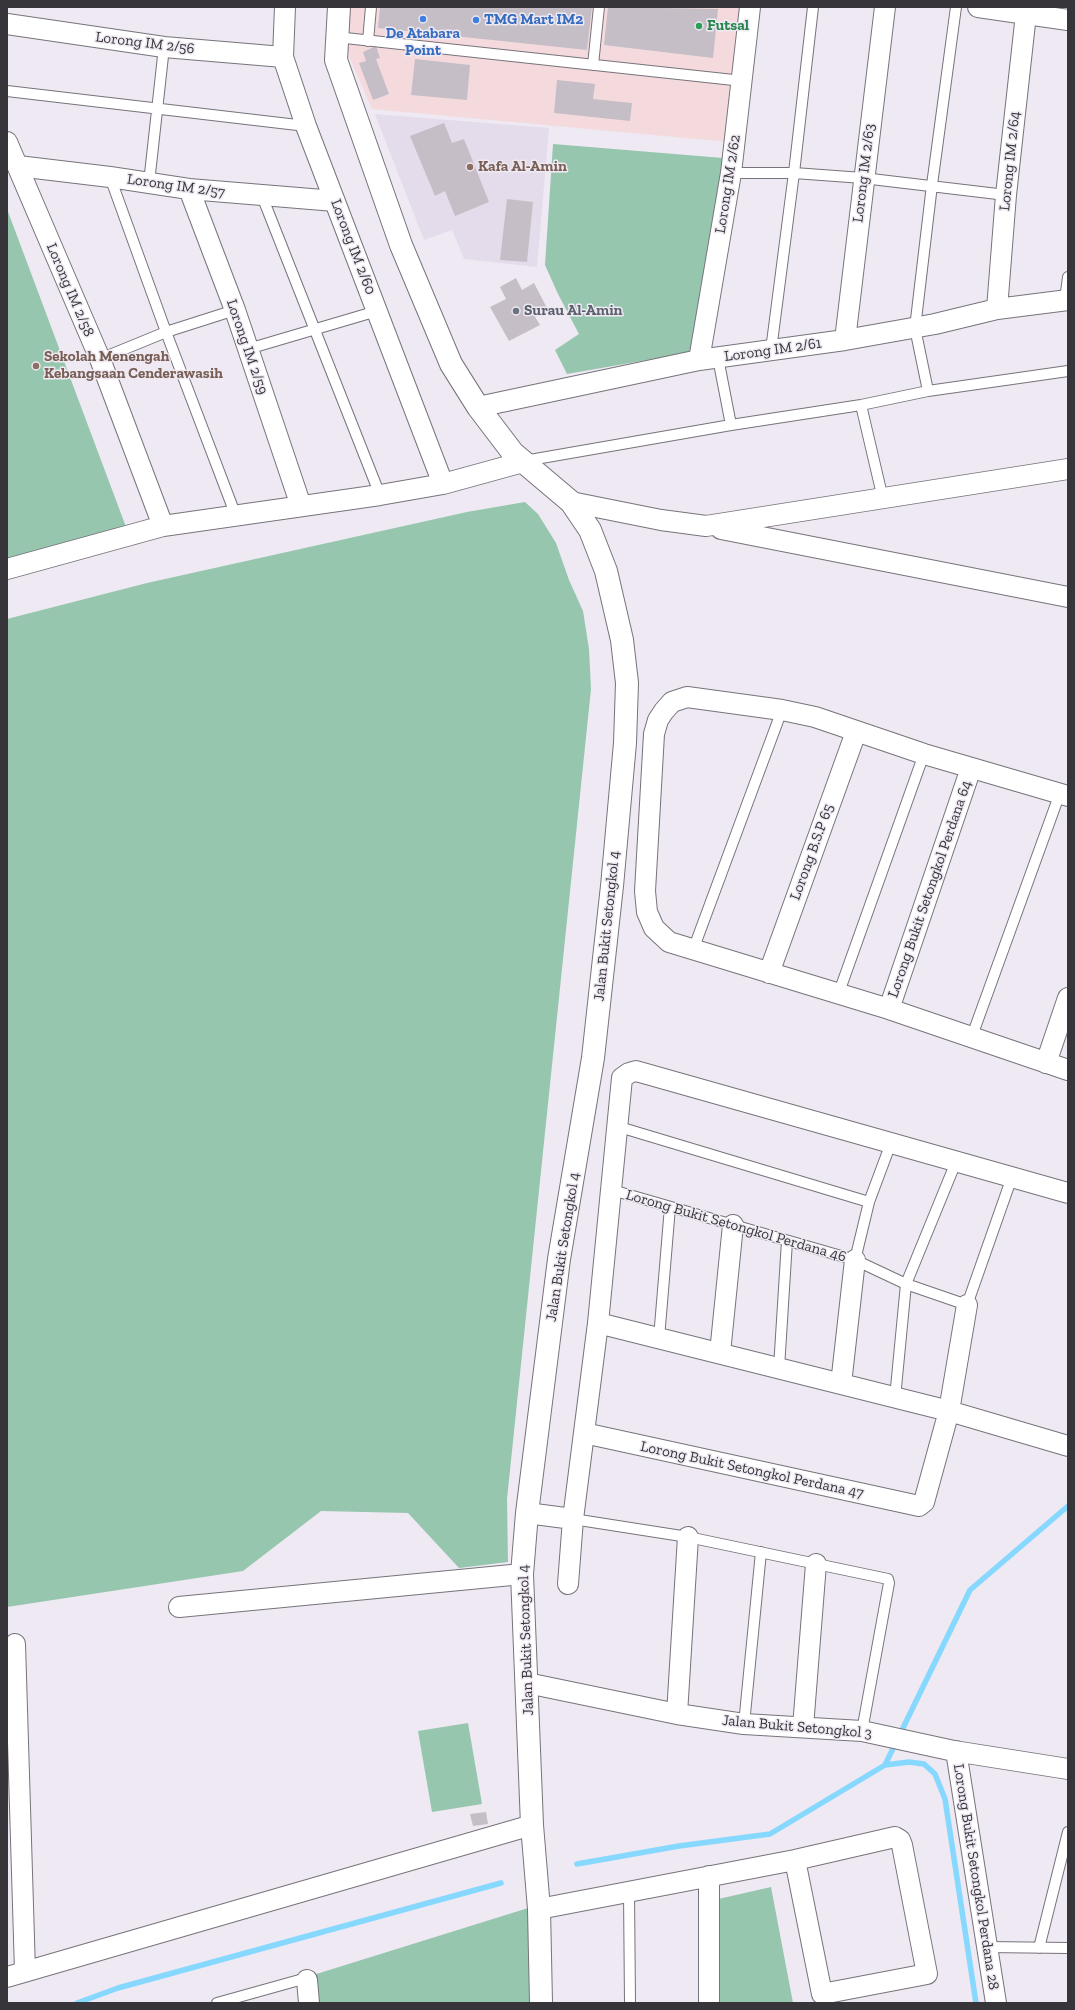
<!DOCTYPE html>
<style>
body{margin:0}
#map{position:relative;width:1075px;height:2010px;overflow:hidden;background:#eee9f2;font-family:"Zilla Slab",serif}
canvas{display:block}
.frame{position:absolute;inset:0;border:8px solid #373539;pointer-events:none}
</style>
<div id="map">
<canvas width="1075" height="2010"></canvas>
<div class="frame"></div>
</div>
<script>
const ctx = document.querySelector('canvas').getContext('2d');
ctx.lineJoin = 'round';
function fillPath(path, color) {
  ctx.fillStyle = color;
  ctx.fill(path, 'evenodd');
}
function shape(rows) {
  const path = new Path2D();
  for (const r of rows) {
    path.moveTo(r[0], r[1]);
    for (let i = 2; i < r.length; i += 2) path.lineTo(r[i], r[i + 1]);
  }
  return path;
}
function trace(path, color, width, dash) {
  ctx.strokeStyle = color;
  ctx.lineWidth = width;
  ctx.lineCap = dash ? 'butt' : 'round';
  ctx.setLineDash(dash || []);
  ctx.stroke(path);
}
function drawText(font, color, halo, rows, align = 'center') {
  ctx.font = font + ' "Zilla Slab",serif';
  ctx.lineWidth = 3;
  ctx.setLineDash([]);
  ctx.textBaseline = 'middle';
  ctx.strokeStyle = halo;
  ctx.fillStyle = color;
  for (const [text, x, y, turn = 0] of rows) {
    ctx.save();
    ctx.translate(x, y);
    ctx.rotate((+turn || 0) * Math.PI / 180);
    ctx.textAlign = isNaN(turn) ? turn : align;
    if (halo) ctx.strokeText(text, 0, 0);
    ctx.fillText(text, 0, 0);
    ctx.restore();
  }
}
fillPath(shape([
 [347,7,744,7,729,142,372,109,345,47]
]), '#f5dadd');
fillPath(shape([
 [375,114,549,128,537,267,464,259,452,230,424,240]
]), '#e4dceb');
fillPath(shape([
 [553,144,723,158,693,352,567,374,555,350,579,334,558,294,545,265],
 [7,209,129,535,7,563],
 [525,502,538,514,556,543,569,580,583,611,589,649,591,689,507,1499,508,1562,459,1568,408,1513,321,1511,243,1571,7,1607,7,619,147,583,467,512],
 [468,1723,482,1804,432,1812,418,1731],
 [771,1887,793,2003,714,2003,714,1900],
 [541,1904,544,2003,311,2003,310,1976]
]), '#96c6ae');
trace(shape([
 [885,1765,909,1762,924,1764,935,1774,945,1799,976,2003],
 [577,1864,679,1846,770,1834,885,1765,970,1590,1068,1506],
 [77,2003,118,1988,501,1883]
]), '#86d8fe', 5.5);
fillPath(shape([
 [380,7,592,7,587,50,378,28],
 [608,7,718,9,713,58,604,45],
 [376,46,380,58,376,59,389,94,373,100,359,63,366,61,363,52],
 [415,59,470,65,467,100,411,95],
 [557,80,595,84,593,99,632,103,630,121,554,113],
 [444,123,452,143,464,139,489,202,455,216,445,191,435,196,410,136],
 [507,199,533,202,527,262,500,260],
 [516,278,522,290,534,283,547,308,534,315,540,325,509,341,490,307,506,299,500,287],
 [486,1812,488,1824,473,1826,470,1814]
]), '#c5bec6');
const lane = shape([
 [336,37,743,81],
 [368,41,371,7],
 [593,65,599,7],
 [7,91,306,126],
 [731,173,794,173,863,178,1006,195],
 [110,177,166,332,236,516],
 [149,183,164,47],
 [262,196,380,495],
 [1065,300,1068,277],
 [248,349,377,311],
 [771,350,794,173,813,7],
 [718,358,731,425],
 [100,359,166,332,235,310],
 [928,391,915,328,932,185,956,7],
 [861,405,883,499],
 [524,461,731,425,861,405,928,391,1068,371],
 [693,950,782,710],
 [838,995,924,754],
 [972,1036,1060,793],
 [616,1126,869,1202],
 [612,1190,855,1260,906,1284,967,1305,1012,1177],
 [855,1260,869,1202,891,1143],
 [659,1338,670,1207],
 [779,1368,787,1241],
 [895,1398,906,1284,956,1162],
 [573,1519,688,1537,888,1579,889,1583,862,1731],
 [744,1724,761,1552],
 [629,1892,630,2003],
 [987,1947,1068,1948],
 [1039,1948,1068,1832],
 [217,2003,303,1979,307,1980]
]);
const street = shape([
 [285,7,283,57,306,126,443,484],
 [978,7,1068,20],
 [7,24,164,47,283,57],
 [7,142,100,359,163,526],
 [18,166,110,177,189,189,335,201],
 [189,189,235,310,301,506],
 [997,309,1006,195,1026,14],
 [845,340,885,7],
 [699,360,731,173,750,7],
 [478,407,699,360,845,340,935,324,997,309,1068,300],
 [571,502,661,520,706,526,1068,469],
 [721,529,1068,597],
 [7,569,163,526,380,495,443,484,523,462],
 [1068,796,924,754,815,717,782,710,687,697,672,702,664,711,658,720,654,734,645,891,647,912,654,928,669,942,889,1009,1068,1070],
 [769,973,856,732],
 [889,1009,971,768],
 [1046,1063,1068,998],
 [598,1323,949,1411,1068,1446],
 [720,1353,733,1225],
 [841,1384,855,1260],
 [584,1433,919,1506,924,1502,949,1411,967,1305],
 [527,1513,573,1519],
 [568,1584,573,1519,598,1323,622,1078,629,1073,636,1071,1068,1193],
 [179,1607,522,1574],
 [15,1644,25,1971],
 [527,1683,677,1714,744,1724,862,1731,954,1751,1068,1769],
 [677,1714,688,1537],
 [803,1727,816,1564],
 [956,1751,996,2003],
 [539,1909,795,1860,895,1837,900,1840,902,1845,927,1974,822,1994,795,1860],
 [7,1977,532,1825],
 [307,1980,309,2003],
 [709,2003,709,1876]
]);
const secondary = shape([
 [339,7,336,60,401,245,451,364,478,407,513,453,571,502,590,530,606,571,622,640,627,683,625,743,612,886,593,1058,559,1259,527,1513,522,1574,532,1825,539,1909,541,2003]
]);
trace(lane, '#77737b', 12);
trace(street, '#77737b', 22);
trace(secondary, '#77737b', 24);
trace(lane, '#fff', 10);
trace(street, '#fff', 20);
trace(secondary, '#fff', 22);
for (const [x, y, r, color] of [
 [423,19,4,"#3f7fe0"],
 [476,20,4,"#3f7fe0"],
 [699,26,4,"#2e9e5b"],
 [470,167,4,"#8d6e63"],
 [516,311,4,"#6b7280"],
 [36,366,4,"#8d6e63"]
]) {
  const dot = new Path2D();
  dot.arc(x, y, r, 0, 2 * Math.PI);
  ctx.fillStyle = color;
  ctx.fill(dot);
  trace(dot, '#eee9f2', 1.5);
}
drawText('bold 15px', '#366cbe', '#eee9f2', [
 ["TMG Mart IM2",484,20],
 ["De Atabara",423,34,"center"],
 ["Point",423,51,"center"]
], 'left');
drawText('bold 15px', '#27864d', '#eee9f2', [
 ["Futsal",707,26]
], 'left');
drawText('15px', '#373539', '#eee9f2', [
 ["Lorong IM 2/56",145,43,7],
 ["Lorong IM 2/64",1010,161,-84],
 ["Lorong IM 2/63",864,173,-83],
 ["Lorong IM 2/62",728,184,-81],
 ["Lorong IM 2/57",176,186,8],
 ["Lorong IM 2/60",353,247,69],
 ["Lorong IM 2/58",70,290,67],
 ["Lorong IM 2/59",247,347,71],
 ["Lorong IM 2/61",773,350,-8],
 ["Lorong B.S.P 65",812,852,-70],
 ["Lorong Bukit Setongkol Perdana 64",930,889,-71],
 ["Jalan Bukit Setongkol 4",607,926,-84],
 ["Lorong Bukit Setongkol Perdana 46",736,1226,16],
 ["Jalan Bukit Setongkol 4",563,1247,-81],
 ["Lorong Bukit Setongkol Perdana 47",752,1470,12],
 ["Jalan Bukit Setongkol 4",526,1640,-92],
 ["Jalan Bukit Setongkol 3",797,1727,5],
 ["Lorong Bukit Setongkol Perdana 28",976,1877,81]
]);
drawText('bold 15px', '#785e54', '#eee9f2', [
 ["Kafa Al-Amin",478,167],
 ["Sekolah Menengah",44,357],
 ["Kebangsaan Cenderawasih",44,374]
], 'left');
drawText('bold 15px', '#5b616d', '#eee9f2', [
 ["Surau Al-Amin",524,311]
], 'left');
</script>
